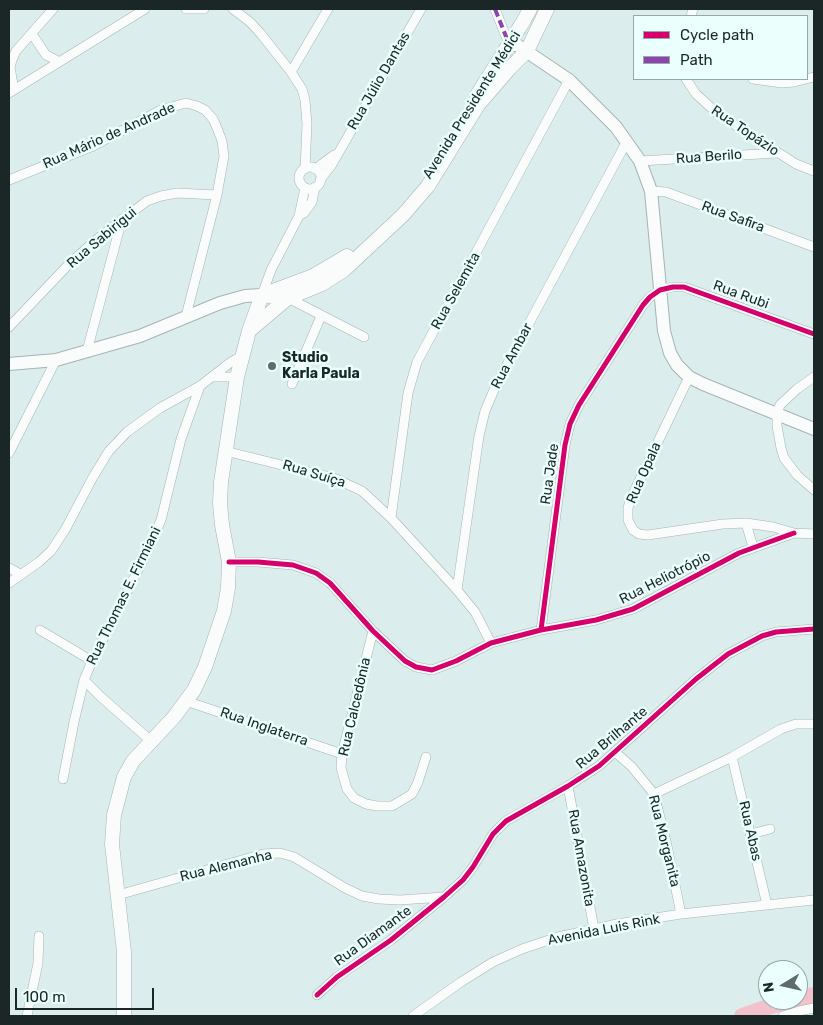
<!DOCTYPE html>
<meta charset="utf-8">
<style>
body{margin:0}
#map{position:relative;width:823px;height:1025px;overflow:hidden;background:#dbedec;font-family:Rubik,sans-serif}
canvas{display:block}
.frame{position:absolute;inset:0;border:10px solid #1a2726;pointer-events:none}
.legend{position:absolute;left:633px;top:15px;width:175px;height:65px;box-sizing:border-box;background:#ebfffd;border:1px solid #97a9a7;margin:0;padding:6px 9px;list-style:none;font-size:15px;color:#1a2726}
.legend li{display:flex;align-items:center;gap:10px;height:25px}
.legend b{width:25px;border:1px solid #97a9a7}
.north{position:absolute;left:758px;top:960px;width:50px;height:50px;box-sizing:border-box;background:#ebfffd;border:1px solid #97a9a7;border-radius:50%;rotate:261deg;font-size:14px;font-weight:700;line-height:20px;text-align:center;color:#1a2726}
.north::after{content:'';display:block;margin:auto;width:18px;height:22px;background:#5e6c6b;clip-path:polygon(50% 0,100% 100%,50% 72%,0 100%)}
.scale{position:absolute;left:15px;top:988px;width:139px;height:22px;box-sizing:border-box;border:2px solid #1a2726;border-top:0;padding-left:6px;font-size:15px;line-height:18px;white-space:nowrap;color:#1a2726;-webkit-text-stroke:4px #ebfffd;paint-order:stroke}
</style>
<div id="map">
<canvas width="823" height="1025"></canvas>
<div class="frame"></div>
<ul class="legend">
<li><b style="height:6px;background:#d6006c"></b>Cycle path</li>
<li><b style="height:6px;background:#8e44ad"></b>Path</li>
</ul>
<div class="north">N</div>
<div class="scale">100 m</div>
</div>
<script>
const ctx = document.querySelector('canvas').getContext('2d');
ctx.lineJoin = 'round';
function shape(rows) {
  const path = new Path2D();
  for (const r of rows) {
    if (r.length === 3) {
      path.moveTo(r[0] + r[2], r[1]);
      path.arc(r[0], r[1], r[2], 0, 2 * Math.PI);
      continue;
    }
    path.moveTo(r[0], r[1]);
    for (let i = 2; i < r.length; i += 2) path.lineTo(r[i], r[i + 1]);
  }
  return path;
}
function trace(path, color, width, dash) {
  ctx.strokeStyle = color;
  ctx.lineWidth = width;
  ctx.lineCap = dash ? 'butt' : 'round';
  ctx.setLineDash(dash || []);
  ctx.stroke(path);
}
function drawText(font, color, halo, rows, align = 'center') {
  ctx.font = font + ' Rubik,sans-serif';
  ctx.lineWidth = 5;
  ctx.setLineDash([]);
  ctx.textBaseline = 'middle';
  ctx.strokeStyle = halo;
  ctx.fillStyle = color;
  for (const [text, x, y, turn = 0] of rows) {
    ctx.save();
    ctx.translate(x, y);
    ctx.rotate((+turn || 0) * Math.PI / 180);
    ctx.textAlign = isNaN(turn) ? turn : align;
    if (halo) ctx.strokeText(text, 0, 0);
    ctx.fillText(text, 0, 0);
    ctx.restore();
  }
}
trace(shape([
 [798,999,814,995],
 [742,1016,771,1006,793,1000]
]), '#f1c2cb', 16);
const street = shape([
 [186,9,204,9],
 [233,9,250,22,261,34,291,72,302,89,305,100,307,124,305,169],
 [495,9,509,44],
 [691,16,693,9],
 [32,34,46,55,58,61],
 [291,72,328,9],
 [686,79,696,94,718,114,796,164,814,171],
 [753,79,782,83,794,82,814,77],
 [14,90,10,67,12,60,16,51,53,9],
 [9,93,145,9],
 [640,161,777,153],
 [310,178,11],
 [315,169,334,155],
 [9,180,93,146,161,110,186,103,197,106,205,110,213,119,217,128,222,141,224,156,217,195,186,316],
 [320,180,331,166,421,9],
 [651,191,666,192,814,247],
 [299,216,304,213,312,202,315,187],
 [262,295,271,270,299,216,305,188],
 [288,298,364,337],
 [9,327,71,262,97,239,147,201,161,196,177,193,217,195],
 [87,351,122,219],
 [212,377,237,377],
 [689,377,631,498,628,508,628,520,633,530,639,534,648,535,723,524,746,523,773,527,794,533,814,534],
 [814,377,797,389,780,405,777,414,777,426,781,448,784,458,797,475,814,490],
 [292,384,321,316],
 [225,451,334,478,362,491,391,518,457,590,475,612,491,643],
 [9,453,56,360],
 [391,518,408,393,417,362,569,80],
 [746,523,753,547],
 [229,562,258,562,293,565,316,573,330,583,373,631,405,661,416,667,432,670,456,661,491,643,541,630,596,620,633,609,739,553,794,533],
 [9,568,20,574],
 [9,583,39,562,51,551,65,530,93,477,109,451,127,432,160,408,200,386,231,362,242,356],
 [457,590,479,436,485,411,497,383,627,141],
 [40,630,92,661],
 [541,630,565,445,570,424,579,405,643,305,650,297,660,290,673,287,684,287,814,334],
 [373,631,342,754,341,768,347,789,354,798,366,804,377,806,392,806,412,794,418,782,426,757],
 [84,680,101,697,151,741],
 [186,701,342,754],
 [615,752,632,767,654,794,666,841,681,914],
 [732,757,767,905],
 [63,779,74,722,84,680,92,661,142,562,161,520,181,439,200,386],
 [568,786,594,929],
 [654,794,732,757,781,729,796,724,814,724],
 [751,834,770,829],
 [118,895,249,858,263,854,280,853,294,857,345,888,362,896,379,899,400,900,444,897],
 [317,995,337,977,391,940,444,897,463,880,473,867,493,834,506,821,568,786,599,766,696,679,728,654,762,636,776,632,814,629],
 [27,1016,38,963,39,936],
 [413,1016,461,982,493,962,522,949,558,937,617,924,681,914,814,900],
 [783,1016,799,1011,814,1008]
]);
const secondary = shape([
 [506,48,510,45,517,45,569,80,616,127,640,161,651,191,664,331,670,353,677,365,689,377,703,384,814,429],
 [9,364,56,360,140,336,220,303,245,296,262,295]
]);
const primary = shape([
 [477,95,523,22,530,9],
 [265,294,313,276,347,256],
 [262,295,288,298,322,284,344,270,403,215,428,186,478,105,509,69,527,51,547,9],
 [250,330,288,298],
 [124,1016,124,952,112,844,114,815,124,777,133,761,174,717,194,690,205,667,224,611,228,588,229,562,222,525,220,503,221,482,237,377,249,331,262,295]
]);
trace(street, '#a5b4b3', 10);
trace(secondary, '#a5b4b3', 14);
trace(primary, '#a5b4b3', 15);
trace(street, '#fafcfc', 9);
trace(secondary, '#fafcfc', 12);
trace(primary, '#fafcfc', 14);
trace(shape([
 [495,9,509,44]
]), '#8e44ad', 4, [8, 4]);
trace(shape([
 [229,562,258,562,293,565,316,573,330,583,373,631,405,661,416,667,432,670,456,661,491,643,541,630,596,620,633,609,739,553,794,533],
 [541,630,565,445,570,424,579,405,643,305,650,297,660,290,673,287,684,287,814,334],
 [317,995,337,977,391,940,444,897,463,880,473,867,493,834,506,821,568,786,599,766,696,679,728,654,762,636,776,632,814,629]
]), '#d6006c', 5);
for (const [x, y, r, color] of [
 [272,366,5,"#5e6c6b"]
]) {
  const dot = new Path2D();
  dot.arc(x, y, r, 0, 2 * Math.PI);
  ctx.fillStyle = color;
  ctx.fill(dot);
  trace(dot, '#ebfffd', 2);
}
drawText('14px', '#1a2726', '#ebfffd', [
 ["Rua Júlio Dantas",379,81,-60],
 ["Avenida Presidente Médici",472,105,-58],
 ["Rua Topázio",745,131,34],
 ["Rua Mário de Andrade",109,136,-24],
 ["Rua Berilo",709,157,-4],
 ["Rua Safira",733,217,20],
 ["Rua Sabirigui",102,238,-40],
 ["Rua Selemita",456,291,-61],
 ["Rua Rubi",741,295,20],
 ["Rua Ambar",512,356,-62],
 ["Rua Opala",644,473,-66],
 ["Rua Suíça",314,474,17],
 ["Rua Jade",550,474,-82],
 ["Rua Heliotrópio",665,578,-27],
 ["Rua Thomas E. Firmiani",124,596,-64],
 ["Rua Calcedônia",355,707,-77],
 ["Rua Inglaterra",264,727,19],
 ["Rua Brilhante",612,738,-40],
 ["Rua Abas",750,831,77],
 ["Rua Morganita",664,841,76],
 ["Rua Amazonita",581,858,80],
 ["Rua Alemanha",226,866,-14],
 ["Avenida Luis Rink",604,930,-11],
 ["Rua Diamante",373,936,-36]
]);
drawText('bold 14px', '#1a2726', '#ebfffd', [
 ["Studio",282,358],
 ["Karla Paula",282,374]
], 'left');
</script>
